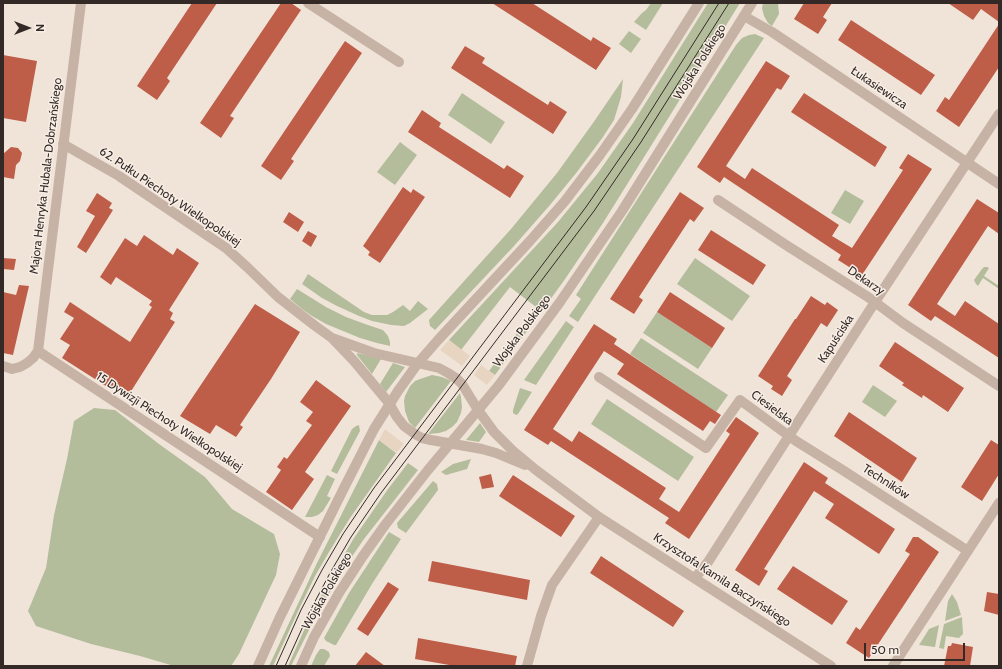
<!DOCTYPE html>
<meta charset="utf-8">
<style>
body{margin:0}
#map{position:relative;width:1002px;height:669px;overflow:hidden;background:#f0e4d9;font-family:Cabin,sans-serif}
canvas{display:block}
.frame{position:absolute;inset:0;border:4px solid #332a27;pointer-events:none}
.north{position:absolute;left:8px;top:8px;width:40px;height:40px;-webkit-text-stroke:3px #f8eee5;paint-order:stroke;rotate:90deg;font-size:11px;font-weight:700;line-height:16px;text-align:center;color:#332a27}
.north::after{content:'';display:block;margin:auto;width:14px;height:18px;background:#332a27;clip-path:polygon(50% 0,100% 100%,50% 72%,0 100%)}
.scale{position:absolute;left:864px;top:643px;width:101px;height:18px;box-sizing:border-box;border:2px solid #332a27;border-top:0;padding-left:5px;font-size:12px;line-height:14px;white-space:nowrap;color:#332a27;-webkit-text-stroke:3px #f8eee5;paint-order:stroke}
</style>
<div id="map">
<canvas width="1002" height="669"></canvas>
<div class="frame"></div>
<div class="north">N</div>
<div class="scale">50 m</div>
</div>
<script>
const ctx = document.querySelector('canvas').getContext('2d');
ctx.lineJoin = 'round';
function fillPath(path, color) {
  ctx.fillStyle = color;
  ctx.fill(path, 'evenodd');
}
function shape(rows) {
  const path = new Path2D();
  for (const r of rows) {
    path.moveTo(r[0], r[1]);
    for (let i = 2; i < r.length; i += 2) path.lineTo(r[i], r[i + 1]);
  }
  return path;
}
function trace(path, color, width, dash) {
  ctx.strokeStyle = color;
  ctx.lineWidth = width;
  ctx.lineCap = dash ? 'butt' : 'round';
  ctx.setLineDash(dash || []);
  ctx.stroke(path);
}
function drawText(font, color, halo, rows, align = 'center') {
  ctx.font = font + ' Cabin,sans-serif';
  ctx.lineWidth = 3;
  ctx.setLineDash([]);
  ctx.textBaseline = 'middle';
  ctx.strokeStyle = halo;
  ctx.fillStyle = color;
  for (const [text, x, y, turn = 0] of rows) {
    ctx.save();
    ctx.translate(x, y);
    ctx.rotate((+turn || 0) * Math.PI / 180);
    ctx.textAlign = isNaN(turn) ? turn : align;
    if (halo) ctx.strokeText(text, 0, 0);
    ctx.fillText(text, 0, 0);
    ctx.restore();
  }
}
fillPath(shape([
 [651,3,663,3,646,30,634,22,642,13,646,10],
 [708,3,740,3,603,223,563,282,495,375,489,371,536,307,510,287,461,350,449,340,558,222,598,173,633,123],
 [763,3,778,3,779,14,772,26,768,23,764,16,762,8],
 [629,31,641,39,631,53,619,44],
 [755,34,764,38,578,322,569,316,581,299,576,295,736,45,742,38,749,35],
 [623,79,621,97,614,120,603,137,577,172,550,205,514,246,435,330,430,326,429,320,511,229,557,173,593,123],
 [462,93,505,122,491,144,448,115],
 [400,142,417,155,395,185,377,172],
 [845,190,864,201,850,224,831,213],
 [695,258,750,296,732,321,677,284],
 [984,267,987,267,989,268,984,276,999,286,999,289,983,278,978,286,976,284,974,280,982,269],
 [308,274,364,312,372,315,387,315,393,312,403,305,410,311,418,301,428,309,410,323,404,326,391,325,372,321,359,316,337,306,322,298,302,284],
 [297,289,326,307,346,317,365,324,383,330,388,336,390,342,390,346,377,343,360,338,326,324,312,316,302,309,290,299],
 [657,312,712,348,698,369,643,333],
 [566,321,574,327,536,385,524,380],
 [641,338,728,395,716,412,630,354],
 [357,353,381,359,372,374,357,355],
 [393,363,405,367,386,392,380,384],
 [432,375,442,377,451,381,415,428,409,422,405,411,404,401,405,396,410,386,415,381,420,379],
 [873,385,897,401,885,417,862,402],
 [520,388,532,392,518,414,516,415,513,413,513,410],
 [460,393,461,397,462,407,461,413,457,422,452,427,446,431,439,433,428,434],
 [607,399,694,457,678,481,591,424],
 [94,408,115,410,159,444,205,477,232,509,274,534,280,554,276,575,239,654,231,666,174,666,140,656,91,644,36,626,28,611,46,568,54,515,67,459,74,421],
 [480,423,486,432,479,442,466,440],
 [359,425,360,431,337,474,331,471,352,429,356,426],
 [379,440,396,453,350,518,329,552,315,576,300,607,273,666,269,666,316,565],
 [471,459,467,469,446,475,441,472,453,464],
 [408,463,418,470,364,539,340,574,325,601,309,630,291,666,288,666,309,619,331,577,354,538,388,489],
 [327,475,335,479,327,496,331,498,323,511,318,515,312,517,305,517],
 [433,481,437,484,438,490,406,533,398,528,397,523],
 [389,532,401,539,372,584,336,645,334,645,326,641,324,638,349,593],
 [952,594,957,602,961,615,945,621,948,601],
 [962,617,963,634,959,638,946,636,944,649,939,648,944,624],
 [939,625,935,647,919,645,929,629],
 [320,649,324,649,329,652,330,656,324,666,311,666,316,655]
]), '#b4bd9b');
fillPath(shape([
 [449,340,470,356,462,366,440,350],
 [481,365,495,375,487,385,474,375],
 [385,429,404,444,396,453,379,440]
]), '#e7d4c1');
fillPath(shape([
 [192,3,217,3,167,78,170,81,157,100,137,86],
 [281,3,291,3,301,10,230,116,234,118,221,138,200,123],
 [492,3,532,3,591,41,593,37,611,48,596,70],
 [804,3,832,3,823,17,827,20,818,34,794,19],
 [948,3,999,3,999,22,981,9,973,20],
 [851,20,935,75,921,95,838,40],
 [999,24,999,67,959,127,936,111,945,97,949,100],
 [345,41,362,53,291,159,294,161,281,180,261,166],
 [465,46,485,58,482,63,548,105,550,101,567,112,553,134,451,68],
 [3,55,37,61,26,122,3,118],
 [766,61,790,76,781,90,777,88,726,166,745,179,752,168,839,225,832,236,852,248,903,170,899,168,908,154,932,169,862,275,838,260,841,255,724,177,720,183,697,167],
 [804,93,887,147,875,167,791,112],
 [422,110,441,123,439,127,504,169,507,165,524,176,510,198,408,132],
 [11,147,18,148,22,153,20,161,16,165,14,179,3,177,3,154],
 [403,187,411,193,413,189,425,197,380,263,368,255,370,252,363,246],
 [680,192,704,208,694,222,690,219,639,297,643,300,634,314,610,299],
 [97,193,112,203,109,208,113,210,86,253,77,247,95,216,86,211],
 [977,199,999,213,999,234,988,226,937,304,955,316,965,301,999,324,999,358,935,316,931,321,908,305],
 [289,212,304,222,298,232,283,222],
 [711,230,766,265,753,285,698,250],
 [308,231,317,236,311,247,302,241],
 [144,235,173,255,177,248,199,263,169,310,173,313,170,319,175,322,128,396,123,393,122,394,110,386,109,388,62,358,70,345,60,339,74,318,64,312,70,302,130,342,152,307,149,305,152,301,116,277,111,285,100,277,125,238,137,246],
 [3,258,16,259,14,270,3,269],
 [19,285,29,286,13,355,3,353,3,292,16,295],
 [670,292,725,328,712,348,657,312],
 [811,296,825,305,827,302,838,310,827,327,821,323,787,376,792,380,782,396,771,389,773,386,758,376,795,319,796,319],
 [255,304,300,332,271,379,240,425,243,427,236,437,216,425,210,434,180,416],
 [594,324,617,339,614,344,721,415,715,424,710,421,703,431,617,374,624,364,604,351,553,429,572,442,579,431,666,488,659,499,679,512,730,434,726,431,736,417,759,433,689,539,665,523,669,518,551,441,548,445,524,430],
 [895,342,964,388,948,412,923,395,922,398,902,385,904,383,879,366],
 [316,380,351,406,305,472,314,479,292,510,266,492,281,470,277,467,284,457,287,459,312,425,306,421,313,412,300,402],
 [849,412,917,458,902,482,834,436],
 [991,440,999,445,999,474,982,501,961,487],
 [804,462,828,478,825,483,895,529,879,554,825,518,834,504,814,491,764,569,768,571,759,586,735,570],
 [491,474,494,487,482,489,479,477],
 [513,475,575,516,561,537,499,496],
 [913,537,918,537,939,552,869,658,846,643,856,627,860,630,910,554,905,551],
 [601,556,684,611,673,627,590,573],
 [432,561,530,580,527,600,428,581],
 [793,566,848,601,832,625,777,589],
 [388,582,399,589,368,636,357,629],
 [987,592,999,594,999,615,984,611],
 [418,638,517,656,515,666,455,666,415,659],
 [952,643,973,647,970,666,944,666,948,646,951,646],
 [366,652,385,666,355,666]
]), '#be5e48');
trace(shape([
 [308,3,399,62],
 [744,16,772,32,811,58,999,184],
 [63,144,119,176,226,248,247,267,278,297,314,325,332,338,354,361,389,403,397,417,404,426,415,434,422,438,431,440,482,449,496,453,525,465],
 [718,200,786,245,868,297,903,323,999,386],
 [332,338,374,353,439,368,448,373,457,379,462,384,478,410,494,432,512,450,536,470,599,517,831,666],
 [38,351,81,3],
 [3,366,12,369,20,367,27,363,33,358,38,351,320,537],
 [599,377,706,448,740,400,796,441,841,469,968,551],
 [695,578,708,562,875,302,999,114],
 [527,666,541,616,552,585,599,517],
 [893,666,999,503]
]), '#c7b3a6', 10);
trace(shape([
 [258,666,280,617,344,488,374,429,398,391,418,363,438,340,529,242,565,201,584,176,600,155,632,109,699,3],
 [301,666,314,637,339,593,363,556,385,525,428,470,499,385,560,302,622,211,752,3]
]), '#c7b3a6', 10);
trace(shape([
 [276,666,301,610,322,570,343,534,374,488,402,451,586,207,633,139,719,3],
 [285,666,309,613,330,573,351,537,381,493,594,211,641,142,729,3]
]), '#332a27', 1);
drawText('12px', '#332a27', '#f8eee5', [
 ["Wojska Polskiego",700,62,-58],
 ["Łukasiewicza",879,88,34],
 ["Majora Henryka Hubala-Dobrzańskiego",46,176,-83],
 ["62. Pułku Piechoty Wielkopolskiej",170,197,34],
 ["Dekarzy",866,281,34],
 ["Wojska Polskiego",522,331,-53],
 ["Kapuściska",836,339,-57],
 ["Ciesielska",772,408,37],
 ["15 Dywizji Piechoty Wielkopolskiej",169,422,33],
 ["Techników",886,482,33],
 ["Krzysztofa Kamila Baczyńskiego",722,580,33],
 ["Wojska Polskiego",327,591,-60]
]);
</script>
